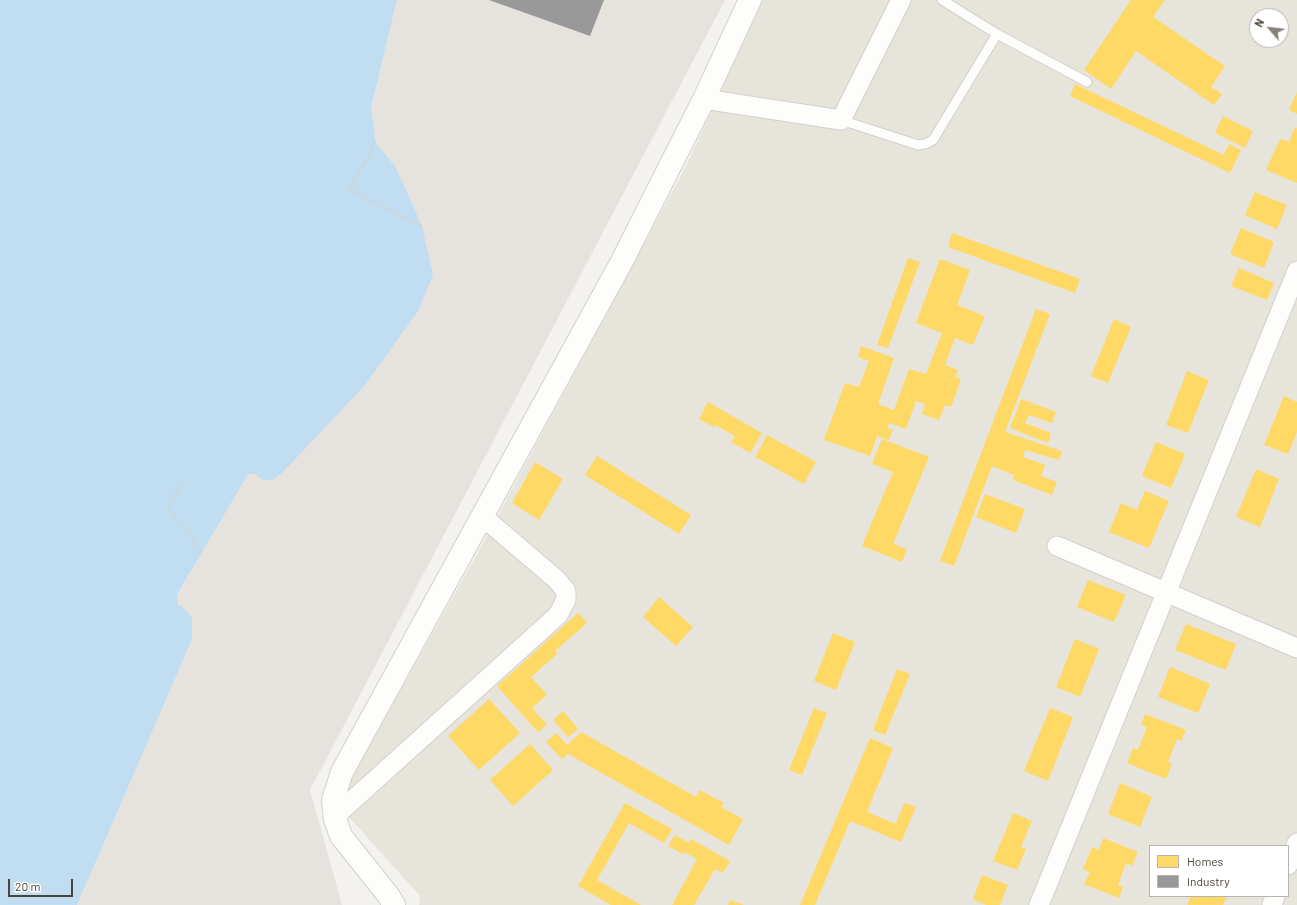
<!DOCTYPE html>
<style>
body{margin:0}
#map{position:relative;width:1297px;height:905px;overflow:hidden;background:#f4f2ee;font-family:Barlow,sans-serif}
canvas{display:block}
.legend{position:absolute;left:1149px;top:845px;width:140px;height:52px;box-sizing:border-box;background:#fff;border:1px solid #b7b4b0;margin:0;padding:5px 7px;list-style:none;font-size:12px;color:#4b4439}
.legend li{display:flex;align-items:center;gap:8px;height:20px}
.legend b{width:20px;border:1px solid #b7b4b0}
.north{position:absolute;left:1249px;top:8px;width:40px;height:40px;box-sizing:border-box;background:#fff;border:1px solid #b7b4b0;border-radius:50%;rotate:298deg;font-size:11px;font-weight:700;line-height:16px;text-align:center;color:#4b4439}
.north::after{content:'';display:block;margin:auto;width:14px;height:18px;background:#868178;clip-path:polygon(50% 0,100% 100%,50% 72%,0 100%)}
.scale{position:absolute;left:8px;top:879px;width:65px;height:18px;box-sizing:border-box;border:2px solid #4b4439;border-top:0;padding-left:5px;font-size:12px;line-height:14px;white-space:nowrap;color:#4b4439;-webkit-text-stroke:3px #fff;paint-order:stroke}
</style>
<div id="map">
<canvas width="1297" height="905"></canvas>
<ul class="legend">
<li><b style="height:11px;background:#ffd966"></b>Homes</li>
<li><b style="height:11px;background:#999"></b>Industry</li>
</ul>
<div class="north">N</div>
<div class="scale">20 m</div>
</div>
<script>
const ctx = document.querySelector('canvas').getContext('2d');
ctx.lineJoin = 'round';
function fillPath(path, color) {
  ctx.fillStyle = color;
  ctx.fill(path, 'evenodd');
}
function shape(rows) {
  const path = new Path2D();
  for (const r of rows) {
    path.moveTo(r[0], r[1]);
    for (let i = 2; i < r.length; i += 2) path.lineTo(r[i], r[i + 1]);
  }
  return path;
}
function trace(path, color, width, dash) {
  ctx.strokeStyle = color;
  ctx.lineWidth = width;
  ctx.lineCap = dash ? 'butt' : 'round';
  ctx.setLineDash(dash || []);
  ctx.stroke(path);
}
fillPath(shape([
 [763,0,1297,0,1297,905,419,905,420,896,347,815,348,787,359,764,476,556,685,168],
 [1257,16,1281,16,1281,40,1257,40],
 [1150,846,1288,846,1288,896,1150,896]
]), '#e7e4dc');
fillPath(shape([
 [397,0,725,0,310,790,342,905,77,905,191,639,178,605,177,596,243,481,248,474,255,474,395,166,376,143,371,108]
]), '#e6e2de');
fillPath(shape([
 [0,0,397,0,371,108,376,143,395,166,422,226,433,275,418,311,365,385,282,473,272,480,263,480,255,474,248,474,177,595,178,605,184,608,192,618,192,639,77,905,0,905]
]), '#c0ddf1');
fillPath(shape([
 [1131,0,1165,0,1153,17,1225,66,1211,87,1222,94,1214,105,1136,51,1111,89,1084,70],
 [1075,84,1224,155,1229,144,1241,150,1230,173,1070,96],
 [1297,92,1297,114,1289,110],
 [1223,116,1253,131,1245,148,1215,133],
 [1295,127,1297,128,1297,183,1266,170,1280,139,1289,142],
 [1255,192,1287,205,1277,229,1245,215],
 [1241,228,1274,242,1264,268,1230,254],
 [952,233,1080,279,1075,293,948,247],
 [908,258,920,262,888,348,877,345],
 [940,259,970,270,957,305,985,316,973,345,955,338,945,365,958,370,955,377,961,379,951,407,945,405,939,420,922,414,925,404,916,401,906,429,889,423,887,428,893,430,889,440,877,436,870,456,824,440,845,383,859,387,869,361,858,357,861,346,894,358,878,404,894,410,909,369,926,374,942,333,916,323],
 [1239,268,1274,283,1267,300,1231,286],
 [1036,309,1050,314,1005,432,1062,451,1059,460,1025,450,1023,457,1045,465,1041,476,1057,482,1052,495,1013,480,1014,475,992,466,954,566,940,561],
 [1114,319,1131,327,1108,383,1091,376],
 [1187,371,1209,380,1188,433,1166,425],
 [1284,396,1297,402,1297,432,1288,454,1264,445],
 [1021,399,1056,412,1052,423,1029,415,1025,423,1051,433,1048,443,1010,428],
 [708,402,762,433,750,453,731,442,735,436,715,425,714,427,699,419],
 [767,435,816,462,804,484,755,457],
 [882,439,929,457,893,544,907,549,902,562,862,546,893,472,872,464],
 [1156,442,1185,454,1171,488,1142,476],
 [597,456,691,515,679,534,585,475],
 [535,462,563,479,539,520,512,503],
 [1256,469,1279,479,1260,527,1236,517],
 [1145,491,1169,501,1149,548,1109,532,1121,503,1137,510],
 [985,494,1025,509,1016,533,976,517],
 [1088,580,1126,595,1114,622,1077,607],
 [659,597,693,627,676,646,643,617],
 [578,613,587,623,555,651,557,654,531,677,547,695,532,708,547,725,538,732,497,686],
 [1186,624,1236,644,1226,670,1175,650],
 [833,633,855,642,836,690,814,681],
 [1075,639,1099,649,1080,697,1056,687],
 [1170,667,1210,684,1198,713,1158,697],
 [897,669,910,674,885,735,873,730],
 [489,699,520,733,479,770,448,736],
 [814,708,827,713,802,775,789,770],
 [1050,708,1073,717,1048,781,1024,771],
 [563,711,578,729,568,737,553,720],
 [1145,714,1186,730,1181,741,1177,739,1168,762,1172,764,1166,779,1127,763,1133,748,1138,750,1147,727,1141,725],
 [581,732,696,797,700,790,724,803,721,807,743,819,729,845,568,754,562,759,546,742,556,733,567,745],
 [870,738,893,748,867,812,896,824,904,803,916,807,901,842,850,821,815,905,800,905],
 [530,744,553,770,513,806,490,780],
 [1120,783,1152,797,1140,827,1108,814],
 [625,803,672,829,664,843,629,823,597,880,641,905,611,905,578,886],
 [1013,813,1032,821,1021,847,1026,849,1017,870,993,861],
 [675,835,689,843,691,839,730,861,723,873,715,869,694,905,672,905,697,859,684,852,683,854,668,846],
 [1103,838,1138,852,1132,866,1126,863,1118,885,1123,887,1119,898,1084,884,1090,872,1083,869,1092,847,1099,850],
 [982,875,1008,885,1000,905,986,905,973,899],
 [1191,896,1227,896,1223,905,1187,905],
 [730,900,744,905,728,905]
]), '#ffd966');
fillPath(shape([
 [489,0,604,0,590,36]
]), '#999');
const service = shape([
 [942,0,997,34,1087,82],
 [841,120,918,145,925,144,933,140,997,34]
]);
const minor = shape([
 [704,99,841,120,901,0],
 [1057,546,1297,648],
 [334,817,558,615,566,600,566,591,557,580,482,516],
 [1288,865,1297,843],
 [1039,905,1297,271],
 [1272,905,1275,896]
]);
const tertiary = shape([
 [394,905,388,895,341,836,335,819,333,800,342,772,621,263,704,99,750,0]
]);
trace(service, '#d2d0cb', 11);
trace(minor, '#d2d0cb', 21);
trace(tertiary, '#d2d0cb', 24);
trace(shape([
 [376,143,349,189,422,226],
 [183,482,167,505,202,553]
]), '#d3d2cc', 2.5, [2, 2]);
trace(service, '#fdfdfc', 9);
trace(minor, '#fdfdfc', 19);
trace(tertiary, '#fdfdfc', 22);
</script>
